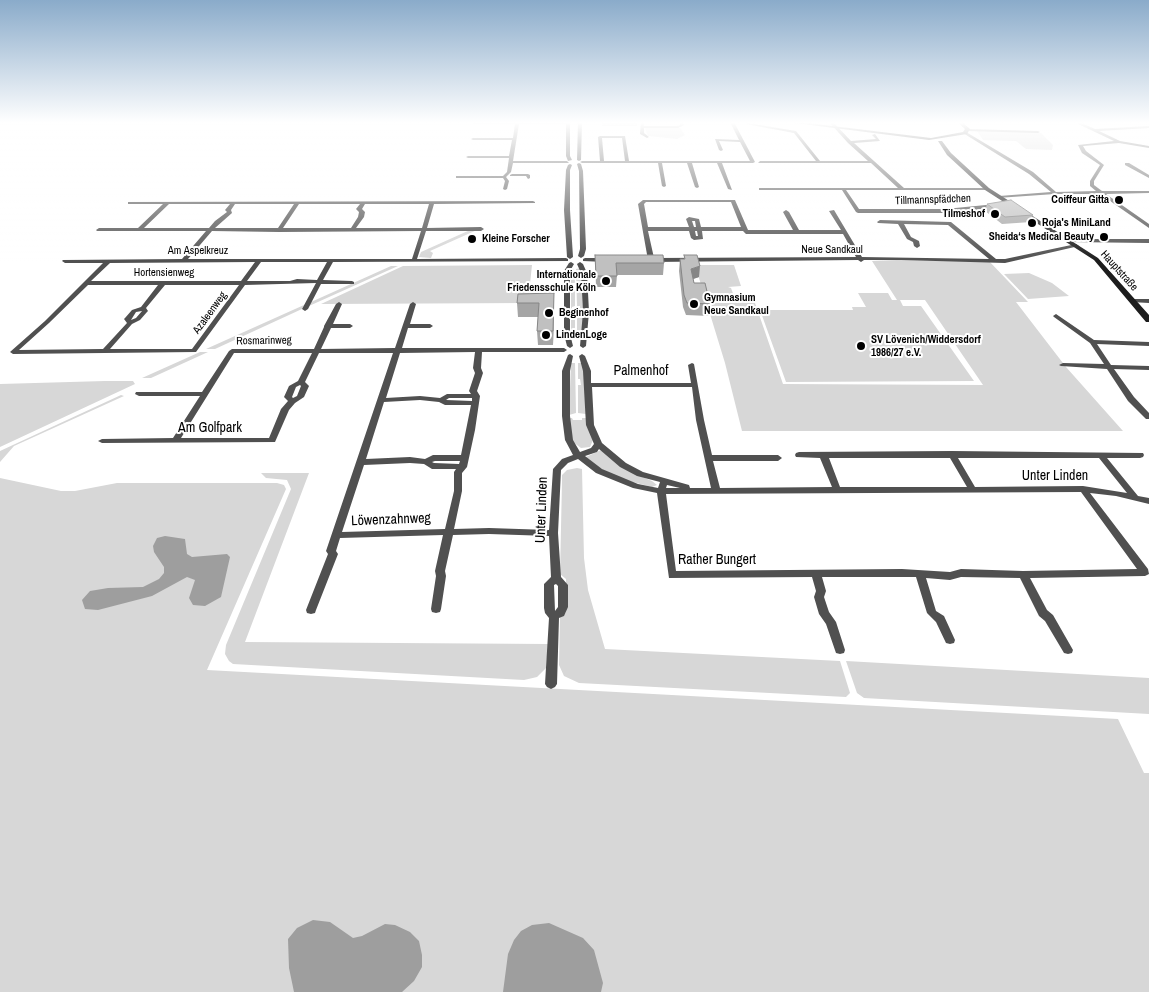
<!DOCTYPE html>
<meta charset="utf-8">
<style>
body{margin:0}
canvas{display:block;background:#fff}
</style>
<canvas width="1149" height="992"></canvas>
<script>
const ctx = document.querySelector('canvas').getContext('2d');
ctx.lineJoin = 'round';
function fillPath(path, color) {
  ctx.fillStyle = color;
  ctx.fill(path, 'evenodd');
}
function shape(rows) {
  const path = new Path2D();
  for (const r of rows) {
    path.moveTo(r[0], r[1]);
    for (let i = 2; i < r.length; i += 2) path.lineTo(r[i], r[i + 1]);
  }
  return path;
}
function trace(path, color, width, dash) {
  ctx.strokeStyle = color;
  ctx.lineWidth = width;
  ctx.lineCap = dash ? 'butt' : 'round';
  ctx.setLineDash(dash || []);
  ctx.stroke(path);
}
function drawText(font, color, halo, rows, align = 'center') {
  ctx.font = font + ' "Archivo Narrow",sans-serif';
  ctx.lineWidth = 4;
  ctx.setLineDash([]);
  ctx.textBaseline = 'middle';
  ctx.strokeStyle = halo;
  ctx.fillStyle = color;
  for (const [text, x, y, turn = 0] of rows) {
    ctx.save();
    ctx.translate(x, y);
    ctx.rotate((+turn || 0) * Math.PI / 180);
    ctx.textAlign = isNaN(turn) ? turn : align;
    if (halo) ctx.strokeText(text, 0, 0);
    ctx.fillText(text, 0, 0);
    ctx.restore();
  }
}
fillPath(shape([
 [645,128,680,128,685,135,677,139,648,136],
 [977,131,1041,133,1053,145,1052,150,1026,149,1016,141,983,140],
 [470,230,477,230,430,251,433,253,431,258,419,257,421,252],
 [897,260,989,261,1028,302,1016,302,1066,367,1123,431,742,431,725,363,695,265,734,265,741,286,728,287,731,288,735,299,754,300,783,384,983,385,925,300,900,300,903,306,921,306,974,381,786,382,760,310,853,310,852,307,866,307,858,293,888,293,892,300,897,300,872,261],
 [532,265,528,303,321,304,403,266],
 [391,266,398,266,309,306,311,302],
 [571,268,574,269,575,283,572,283,572,287,575,288,575,306,572,307,572,311,575,311,575,339,571,339],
 [581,268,584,334,582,339,577,339,577,311,580,311,580,306,577,306,576,269],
 [1029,273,1052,283,1069,296,1028,299,1004,274],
 [304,305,302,309,215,349,206,349],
 [200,352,208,352,151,378,142,378],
 [571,363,575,363,576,413,569,415],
 [578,363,582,363,584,366,586,414,578,413,578,385,581,385,580,379,578,379],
 [105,381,133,381,135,384,0,447,0,384],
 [121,395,124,396,14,446,0,462,0,451],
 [569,418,572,418,573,420,582,420,582,418,586,418,593,440,590,447,581,448,573,442],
 [601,450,640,476,652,481,657,485,652,487,625,480,597,467,586,457],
 [577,468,582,469,584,558,588,590,605,649,840,661,850,693,846,697,579,683,564,676,559,665,560,617,566,612,566,579,560,574,562,481,562,475,567,470],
 [261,473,309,473,245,642,548,644,546,668,537,677,524,680,233,664,229,661,225,654,226,645,291,489,287,480,266,478],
 [0,478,61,491,75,491,117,483,277,483,284,485,286,489,207,670,1118,719,1144,773,1149,773,1149,992,0,992],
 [846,661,1149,678,1149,714,864,698,857,693]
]), '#d7d7d7');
fillPath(shape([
 [165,536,185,539,187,554,192,557,227,554,230,557,221,597,205,606,193,605,189,598,195,580,187,577,152,596,98,610,85,609,82,600,90,591,108,588,143,587,159,579,164,573,164,567,154,552,153,546,157,538],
 [313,920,330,922,353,938,362,936,385,924,395,925,410,932,419,941,422,955,422,967,414,981,402,992,294,992,289,968,288,939,297,928],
 [549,923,583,938,594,950,603,983,601,992,503,992,508,954,514,940,521,931,532,925]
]), '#9e9e9e');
fillPath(shape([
 [474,122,570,122,570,156,572,160,568,161,566,156,566,124,519,124,513,161,567,161,569,163,513,163,511,172,506,177,509,181,507,189,505,190,503,189,505,181,503,178,456,178,456,176,503,176,507,172,509,158,468,158,466,157,468,156,509,156,512,140,473,140,471,139,473,138,513,138,515,124,475,124,473,123,474,122],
 [578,122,582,122,581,160,579,161,577,160,578,122],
 [641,122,643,122,644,126,677,126,680,125,679,122,683,122,684,125,678,128,644,128,644,133,649,137,647,138,640,134,641,122],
 [730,122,734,122,755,162,753,163,722,163,732,190,728,189,717,163,692,163,699,187,697,188,695,187,687,163,662,163,666,186,664,187,662,186,658,163,582,163,580,162,582,161,600,161,598,137,600,136,625,136,629,161,750,161,740,142,719,141,723,150,721,151,719,150,715,139,739,140,730,122],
 [602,138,622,138,625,161,604,161,602,138],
 [829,122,833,122,851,141,876,139,872,135,875,134,880,141,854,143,904,188,987,188,989,189,987,190,846,190,859,209,945,209,996,204,999,206,996,208,945,213,858,213,856,212,842,190,759,190,759,188,898,188,871,163,758,163,760,161,816,161,794,133,746,124,748,123,796,131,820,161,868,161,848,143,829,122],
 [1074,122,1079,122,1095,129,1149,126,1149,128,1099,131,1120,141,1149,146,1149,148,1119,143,1083,146,1086,151,1104,165,1094,181,1094,185,1102,191,1149,191,1149,193,1106,194,1149,224,1149,228,1100,194,1055,194,997,198,997,196,999,196,1051,192,1029,174,963,133,966,132,1033,172,1056,192,1096,191,1090,186,1090,181,1100,165,1082,153,1078,145,1114,141,1074,122],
 [968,129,1038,131,1040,132,1038,133,967,131,968,129],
 [579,163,581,164,583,171,586,249,584,256,581,258,578,256,580,249,579,171,577,164,579,163],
 [1125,163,1129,163,1149,175,1149,178,1125,165,1125,163],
 [570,164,572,165,570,170,570,210,573,257,570,259,567,257,564,210,566,170,568,165,570,164],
 [512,174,528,174,530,175,530,178,528,179,526,176,510,176,510,175,512,174],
 [643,200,735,200,748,230,793,230,783,212,786,210,789,212,799,230,841,230,829,211,834,210,862,257,989,259,948,225,904,224,911,237,919,241,920,246,917,248,914,246,913,242,907,239,898,224,878,223,877,222,880,220,951,222,996,259,1005,259,1076,244,1079,246,1005,263,901,260,864,260,861,262,858,260,651,262,648,260,638,204,643,200],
 [646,202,731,202,741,227,701,227,699,219,689,217,686,219,689,227,648,227,644,204,646,202],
 [692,221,695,221,696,227,694,227,692,221],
 [648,231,689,231,691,238,694,240,703,239,702,231,743,231,746,234,843,234,856,257,654,258,648,231],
 [695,231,697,231,698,236,696,236,695,231],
 [533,201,535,202,535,203,434,204,427,228,481,227,484,229,481,231,426,231,417,259,566,258,568,259,568,261,333,262,323,280,352,281,354,282,354,284,321,284,308,309,305,311,302,309,316,283,245,285,196,352,13,354,10,352,45,321,103,263,65,263,62,261,63,260,182,259,206,231,97,231,96,230,99,228,138,228,163,204,128,204,128,202,533,201],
 [169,204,230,204,225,210,227,212,215,221,209,228,144,228,169,204],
 [235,204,294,204,278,228,215,228,232,213,231,210,235,204],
 [299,204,360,204,356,209,359,212,358,217,351,228,283,228,299,204],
 [365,204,429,204,422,228,356,228,364,217,365,212,362,209,365,204],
 [212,231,279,232,421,231,412,259,188,259,212,231],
 [255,262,241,281,91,281,110,263,255,262],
 [261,262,327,262,317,280,297,279,290,281,247,281,261,262],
 [88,285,158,285,141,307,132,310,125,318,124,319,127,323,103,349,19,350,49,323,88,285],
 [165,285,239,285,192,349,110,349,132,324,140,320,147,312,148,311,146,308,165,285],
 [142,311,136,318,131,320,136,312,142,311],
 [1070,239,1149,239,1149,243,1068,242,1068,240,1070,239],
 [585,258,605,258,608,260,605,262,583,261,583,259,585,258],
 [571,262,574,264,570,271,570,334,573,346,570,348,567,346,564,334,564,271,569,263,571,262],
 [580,262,583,264,587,273,589,312,586,346,583,348,580,346,583,312,581,273,577,264,580,262],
 [1133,299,1149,299,1149,303,1131,302,1131,300,1133,299],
 [339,302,342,304,333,324,350,324,353,326,350,328,331,328,321,349,395,348,410,304,413,302,416,304,410,324,430,324,433,326,430,328,408,328,402,348,564,348,567,350,564,352,482,352,481,368,483,373,477,391,480,396,475,430,467,467,462,473,462,491,454,529,489,528,549,530,553,469,562,459,573,455,565,440,562,416,562,371,568,355,570,354,573,356,570,371,570,416,573,440,580,452,591,448,594,444,586,425,583,371,579,356,582,354,585,356,591,371,591,383,691,383,688,365,692,363,694,364,704,420,712,455,778,455,782,458,778,461,713,461,720,488,832,487,820,458,796,457,795,455,796,453,799,452,952,451,1143,453,1144,455,1143,457,1140,458,1107,458,1138,496,1149,498,1149,504,1116,496,1090,493,1148,569,1149,574,1145,576,1030,578,1047,610,1053,615,1073,650,1072,653,1068,654,1064,653,1045,621,1039,616,1020,578,961,577,950,580,926,578,936,611,944,616,955,640,954,643,950,644,946,643,936,622,927,613,916,577,822,577,826,591,824,597,829,612,836,622,845,650,844,653,840,654,836,653,826,624,819,614,814,597,816,591,812,577,669,578,657,493,633,488,596,473,578,459,568,463,561,470,558,533,561,577,568,585,568,607,564,616,559,618,557,684,555,687,551,689,547,687,545,684,549,618,545,613,544,608,544,584,551,577,549,536,489,534,453,535,445,571,446,576,441,609,440,612,436,613,432,612,431,609,436,576,435,571,443,535,340,538,336,551,338,554,316,610,315,613,311,614,307,613,306,610,328,554,326,551,393,353,319,353,305,382,309,386,304,397,295,403,289,410,275,442,102,443,98,441,102,439,173,438,200,396,139,396,135,394,136,392,202,392,229,351,232,349,314,349,324,327,324,326,336,304,339,302],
 [475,352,473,368,475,373,469,391,471,394,447,394,440,398,420,396,386,398,400,353,475,352],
 [234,353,312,353,298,381,289,386,284,397,288,401,281,409,269,438,181,438,234,353],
 [300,385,301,386,297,396,293,398,292,397,296,387,300,385],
 [592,387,692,387,696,420,711,488,690,488,689,485,643,472,626,463,602,443,594,425,592,387],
 [449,398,472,398,472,401,446,400,449,398],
 [420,400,439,402,445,405,471,405,461,455,433,455,425,459,410,457,366,459,384,402,420,400],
 [599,449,620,467,637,476,660,482,658,488,638,484,602,469,585,456,597,452,599,449],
 [829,458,950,458,967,487,840,487,829,458],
 [958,458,1099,458,1127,493,1083,486,975,487,958,458],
 [435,461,460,461,459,464,434,463,432,462,435,461],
 [410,463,424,464,432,469,456,469,454,472,454,491,445,529,342,532,364,465,410,463],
 [667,485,680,488,666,488,667,485],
 [1081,492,1137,569,1023,571,961,569,950,572,902,569,676,571,666,494,1081,492],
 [556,584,558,586,558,607,555,611,554,585,556,584],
 [1056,314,1094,340,1149,342,1149,346,1097,344,1111,365,1149,366,1149,370,1114,369,1134,397,1149,413,1149,419,1146,419,1128,401,1107,369,1061,366,1059,365,1063,363,1104,364,1090,343,1054,317,1053,316,1056,314]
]), '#505050');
fillPath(shape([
 [0,122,12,122,10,123,0,123,0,122],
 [787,122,800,122,931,138,963,132,965,129,957,122,962,122,970,129,967,134,929,140,787,122],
 [938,141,942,141,951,153,989,188,1098,258,1149,315,1149,322,1146,322,1094,260,985,190,947,155,938,141]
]), '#1d1d1d');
fillPath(shape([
 [602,122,637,122,637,126,602,126],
 [987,204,1033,215,1031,222,1002,224,985,211],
 [595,255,664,263,663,275,617,275,616,287,596,287],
 [684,255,699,277,693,279,694,283,710,304,709,316,686,315,683,307,679,271,680,259,684,259],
 [518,294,554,306,553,345,538,345,537,331,538,317,518,317,517,303]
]), '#a5a5a5');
fillPath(shape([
 [700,266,699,277,690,280,691,269],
 [554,293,554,306,553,345,553,331]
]), '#868686');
const building = shape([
 [1011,200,1033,215,1005,217,987,204,1011,200],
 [595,255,663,255,664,263,616,263,617,276,596,276,595,255],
 [684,255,697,255,700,266,691,269,694,283,705,283,710,304,687,303,684,295,680,259,685,259,684,255],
 [554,293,553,331,537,331,539,303,517,303,518,294,554,293]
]);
fillPath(building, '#c0c0c0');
trace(building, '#868686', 1);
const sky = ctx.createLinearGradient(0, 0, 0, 261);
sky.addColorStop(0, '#8aabca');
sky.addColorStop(0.47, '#fff');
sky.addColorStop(1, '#ffffff00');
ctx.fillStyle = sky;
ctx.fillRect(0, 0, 1149, 261);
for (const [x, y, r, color] of [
 [1119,200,5,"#000"],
 [995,214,5,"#000"],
 [1032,223,5,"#000"],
 [1104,237,5,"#000"],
 [472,239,5,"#000"],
 [606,281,5,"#000"],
 [694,304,5,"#000"],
 [549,313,5,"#000"],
 [546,335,5,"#000"],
 [861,346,5,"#000"]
]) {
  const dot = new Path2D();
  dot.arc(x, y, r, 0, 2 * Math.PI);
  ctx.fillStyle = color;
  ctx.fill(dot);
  trace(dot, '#fff', 2);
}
drawText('11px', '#000', '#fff', [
 ["Tillmannspfädchen",933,200,-2],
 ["Neue Sandkaul",832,250],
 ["Am Aspelkreuz",198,251],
 ["Hauptstraße",1119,271,48],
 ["Hortensienweg",164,273],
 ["Azaleenweg",210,313,-54],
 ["Rosmarinweg",264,341,-1]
]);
drawText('bold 11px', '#000', '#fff', [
 ["Coiffeur Gitta",1109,200,"right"],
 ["Tilmeshof",985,214,"right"],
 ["Roja's MiniLand",1042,223],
 ["Sheida‘s Medical Beauty",1094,237,"right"],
 ["Kleine Forscher",482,239],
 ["Internationale",596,275,"right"],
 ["Friedensschule Köln",596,288,"right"],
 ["Gymnasium",704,298],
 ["Neue Sandkaul",704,311],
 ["Beginenhof",559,313],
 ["LindenLoge",556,335],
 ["SV Lövenich/Widdersdorf",871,340],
 ["1986/27 e.V.",871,353]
], 'left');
drawText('14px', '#000', '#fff', [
 ["Palmenhof",641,371],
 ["Am Golfpark",210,428],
 ["Unter Linden",1055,476],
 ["Unter Linden",542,510,-88],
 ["Löwenzahnweg",391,520,-2],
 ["Rather Bungert",717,560]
]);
</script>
